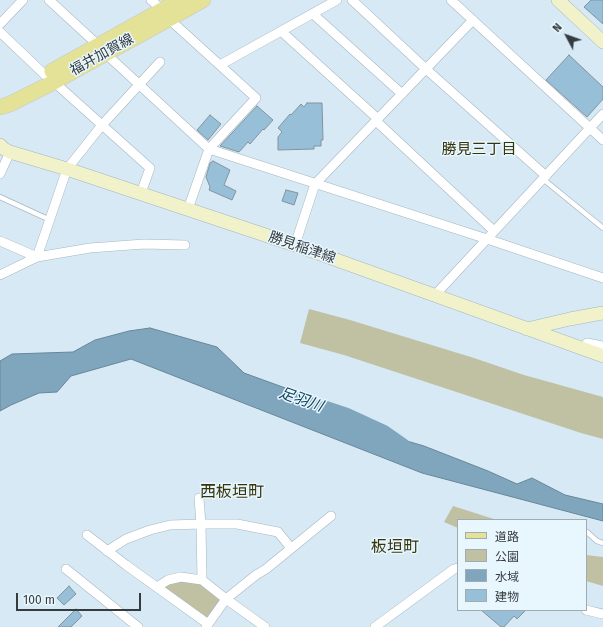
<!DOCTYPE html>
<meta charset="utf-8">
<style>
body{margin:0}
#map{position:relative;width:603px;height:627px;overflow:hidden;background:#d7e9f4;font-family:"Fira Sans","Noto Sans JP",sans-serif}
canvas{display:block}
.legend{position:absolute;left:457px;top:519px;width:130px;height:92px;box-sizing:border-box;background:#e8f6fe;border:1px solid #a0acb2;margin:0;padding:5px 7px;list-style:none;font-size:12px;color:#353c40}
.legend li{display:flex;align-items:center;gap:8px;height:20px}
.legend b{width:20px;border:1px solid #a0acb2}
.north{position:absolute;left:547px;top:16px;width:40px;height:40px;-webkit-text-stroke:3px #e8f6fe;paint-order:stroke;rotate:311deg;font-size:11px;font-weight:700;line-height:16px;text-align:center;color:#353c40}
.north::after{content:'';display:block;margin:auto;width:14px;height:18px;background:#353c40;clip-path:polygon(50% 0,100% 100%,50% 72%,0 100%)}
.scale{position:absolute;left:16px;top:593px;width:125px;height:18px;box-sizing:border-box;border:2px solid #353c40;border-top:0;padding-left:5px;font-size:12px;line-height:14px;white-space:nowrap;color:#353c40;-webkit-text-stroke:3px #e8f6fe;paint-order:stroke}
</style>
<div id="map">
<canvas width="603" height="627"></canvas>
<ul class="legend">
<li><b style="height:5px;background:#e3e296"></b>道路</li>
<li><b style="height:11px;background:#c0c1a3"></b>公園</li>
<li><b style="height:11px;background:#7fa6bd"></b>水域</li>
<li><b style="height:11px;background:#97bfd7"></b>建物</li>
</ul>
<div class="north">N</div>
<div class="scale">100 m</div>
</div>
<script>
const ctx = document.querySelector('canvas').getContext('2d');
ctx.lineJoin = 'round';
function fillPath(path, color) {
  ctx.fillStyle = color;
  ctx.fill(path, 'evenodd');
}
function shape(rows) {
  const path = new Path2D();
  for (const r of rows) {
    path.moveTo(r[0], r[1]);
    for (let i = 2; i < r.length; i += 2) path.lineTo(r[i], r[i + 1]);
  }
  return path;
}
function trace(path, color, width, dash) {
  ctx.strokeStyle = color;
  ctx.lineWidth = width;
  ctx.lineCap = dash ? 'butt' : 'round';
  ctx.setLineDash(dash || []);
  ctx.stroke(path);
}
function drawText(font, color, halo, rows, align = 'center') {
  ctx.font = font + ' "Fira Sans","Noto Sans JP",sans-serif';
  ctx.lineWidth = 3;
  ctx.setLineDash([]);
  ctx.textBaseline = 'middle';
  ctx.strokeStyle = halo;
  ctx.fillStyle = color;
  for (const [text, x, y, turn = 0] of rows) {
    ctx.save();
    ctx.translate(x, y);
    ctx.rotate((+turn || 0) * Math.PI / 180);
    ctx.textAlign = isNaN(turn) ? turn : align;
    if (halo) ctx.strokeText(text, 0, 0);
    ctx.fillText(text, 0, 0);
    ctx.restore();
  }
}
fillPath(shape([
 [309,309,350,320,474,358,524,375,603,397,603,439,581,433,344,355,300,343],
 [453,506,497,520,458,520,458,528,444,522],
 [586,555,603,557,603,586,586,581],
 [172,581,201,581,223,601,207,621,161,588]
]), '#c0c1a3');
const water = shape([
 [150,328,217,347,244,373,313,398,373,431,424,446,488,471,517,484,532,478,565,495,603,504,603,521,422,473,131,359,71,376,57,392,39,393,11,405,0,411,0,361,12,354,73,352,95,340,129,331,150,328]
]);
fillPath(water, '#7fa6bd');
trace(water, '#698698', 1);
trace(shape([
 [325,408,346,415,383,432,403,446]
]), '#7fa6bd', 15);
const building = shape([
 [591,0,603,0,603,24,584,7,591,0],
 [569,55,603,87,603,99,587,117,546,80,569,55],
 [307,103,322,103,323,140,321,140,321,146,314,146,314,149,278,150,278,137,282,132,278,128,290,114,291,115,301,104,304,107,307,103],
 [257,106,273,120,264,130,263,129,250,144,248,142,239,152,220,146,257,106],
 [210,115,221,124,208,140,197,130,210,115],
 [213,161,230,170,224,185,236,191,232,200,209,190,210,187,206,177,210,163,213,161],
 [286,190,298,193,294,205,282,201,286,190],
 [69,586,76,594,64,605,57,598,69,586],
 [76,609,82,616,71,627,58,627,76,609],
 [481,610,526,610,517,619,514,616,504,627,501,627,481,610]
]);
fillPath(building, '#97bfd7');
trace(building, '#83939d', 1);
const lane = shape([
 [543,179,603,228],
 [0,197,50,220],
 [587,532,597,541,603,543]
]);
const street = shape([
 [49,0,98,45],
 [151,0,162,10,169,19,256,98,209,149,188,209],
 [352,0,426,69,546,176],
 [451,0,603,140],
 [313,14,402,94],
 [0,24,23,0],
 [281,31,378,119],
 [0,32,45,75],
 [105,53,209,149,487,239,603,278],
 [220,65,337,0],
 [54,82,150,168,141,193],
 [376,121,494,231],
 [0,174,10,152],
 [0,241,37,257],
 [295,245,315,184,473,20],
 [37,257,67,169,102,125,160,62],
 [0,275,37,257,90,248,144,244,185,245],
 [435,295,603,114],
 [583,349,587,343,603,346],
 [199,498,201,524,202,580],
 [87,535,126,565,208,624],
 [107,551,126,539,150,530,170,525,201,524,237,524,278,532,291,548],
 [66,569,138,627],
 [157,587,168,580,181,577,202,580,226,599,265,627],
 [586,610,603,614],
 [206,627,226,599,256,575,266,569,331,516],
 [375,627,454,569,458,568]
]);
const secondary = shape([
 [558,0,603,42],
 [0,145,4,149,10,152,67,169,295,245,603,356],
 [527,329,570,319,603,313]
]);
const primary = shape([
 [52,71,180,0],
 [0,107,10,104,54,82,169,19,203,0]
]);
trace(lane, '#a5b6c0', 6);
trace(street, '#a5b6c0', 10);
trace(secondary, '#a5b6c0', 14);
trace(primary, '#c6c8ca', 16);
trace(lane, '#fff', 4.5);
trace(street, '#fff', 9);
trace(secondary, '#f1f1ca', 13);
trace(primary, '#e3e296', 15);
drawText('14px', '#353c40', '#e8f6fe', [
 ["福井加賀線",102,55,-29],
 ["勝見稲津線",302,248,19]
]);
drawText('15px', '#36360c', '#e8f6fe', [
 ["勝見三丁目",479,150]
]);
drawText('italic 15px', '#0f435c', '#e8f6fe', [
 ["足羽川",301,400,19]
]);
drawText('16px', '#36360c', '#e8f6fe', [
 ["西板垣町",232,493],
 ["板垣町",395,548]
]);
</script>
